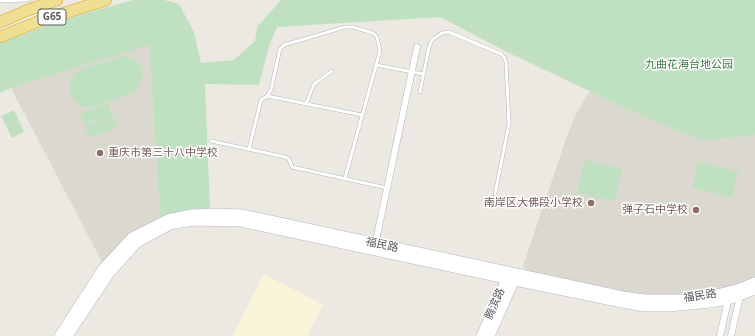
<!DOCTYPE html>
<meta charset="utf-8">
<style>
body{margin:0}
canvas{display:block;background:#ebe9e1}
</style>
<canvas width="755" height="336"></canvas>
<script>
const ctx = document.querySelector('canvas').getContext('2d');
ctx.lineJoin = 'round';
function fillPath(path, color) {
  ctx.fillStyle = color;
  ctx.fill(path, 'evenodd');
}
function shape(rows) {
  const path = new Path2D();
  for (const r of rows) {
    path.moveTo(r[0], r[1]);
    for (let i = 2; i < r.length; i += 2) path.lineTo(r[i], r[i + 1]);
  }
  return path;
}
function trace(path, color, width, dash) {
  ctx.strokeStyle = color;
  ctx.lineWidth = width;
  ctx.lineCap = dash ? 'butt' : 'round';
  ctx.setLineDash(dash || []);
  ctx.stroke(path);
}
function drawText(font, color, halo, rows, align = 'center') {
  ctx.font = font + ' "Open Sans","Noto Sans SC",sans-serif';
  ctx.lineWidth = 3;
  ctx.setLineDash([]);
  ctx.textBaseline = 'middle';
  ctx.strokeStyle = halo;
  ctx.fillStyle = color;
  for (const [text, x, y, turn = 0] of rows) {
    ctx.save();
    ctx.translate(x, y);
    ctx.rotate((+turn || 0) * Math.PI / 180);
    ctx.textAlign = isNaN(turn) ? turn : align;
    if (halo) ctx.strokeText(text, 0, 0);
    ctx.fillText(text, 0, 0);
    ctx.restore();
  }
}
fillPath(shape([
 [264,274,323,305,307,336,232,336]
]), '#f9f4d8');
fillPath(shape([
 [149,44,160,217,130,234,102,262,11,88],
 [590,90,651,120,704,141,755,135,755,279,740,286,689,296,644,296,527,272,523,266,566,139,574,118]
]), '#dad8cf');
fillPath(shape([
 [133,0,164,0,179,4,194,32,201,63,234,60,255,41,257,27,281,0,755,0,755,135,704,141,651,120,509,53,440,17,277,27,269,46,259,85,205,84,210,209,190,210,175,213,160,217,149,45,11,88,0,93,0,43,65,19],
 [121,56,133,58,141,67,143,79,137,90,130,94,92,107,83,107,76,103,71,96,69,88,71,80,75,73,82,69],
 [108,103,112,115,84,124,80,113],
 [14,110,24,132,12,138,1,116],
 [113,116,117,128,89,138,85,126],
 [584,160,622,168,615,201,577,193],
 [698,162,738,171,732,197,692,188]
]), '#c0e0c2');
const lane = shape([
 [0,1,28,0],
 [376,65,423,74],
 [420,92,429,47,432,40,442,33,449,32,501,54,504,57,506,62,509,124,495,194],
 [267,96,362,115],
 [306,104,314,84,332,71],
 [211,141,285,157,289,159,292,167,387,188],
 [249,149,261,100,267,96,271,90,280,49,284,45,345,27,353,27,373,33,377,37,380,51,345,178]
]);
const street = shape([
 [375,245,417,47],
 [720,336,728,300],
 [731,336,740,296]
]);
const secondary = shape([
 [59,336,103,268,132,237,168,219,191,214,216,213,242,214,623,296,645,299,688,299,709,296,740,288,755,282],
 [68,336,110,273,137,243,170,225,192,221,241,222,515,281,622,303,644,307,669,307,710,303,728,300,755,290],
 [481,336,508,275],
 [490,336,516,277]
]);
const highway = shape([
 [0,22,28,10,57,0],
 [0,37,42,20,106,0]
]);
trace(lane, '#b4b6ba', 4);
trace(street, '#b4b6ba', 7);
trace(secondary, '#b5b7bc', 10);
trace(highway, '#d3a619', 12);
trace(lane, '#fff', 3);
trace(street, '#fff', 6);
trace(secondary, '#fff', 9);
trace(highway, '#f0df92', 11);
for (const [x, y, r, color] of [
 [100,153,4,"#8d6e63"],
 [591,203,4,"#8d6e63"],
 [696,210,4,"#8d6e63"]
]) {
  const dot = new Path2D();
  dot.arc(x, y, r, 0, 2 * Math.PI);
  ctx.fillStyle = color;
  ctx.fill(dot);
  trace(dot, '#fff', 1.5);
}
for (const [x, y, w] of [
 [52,17,28]
]) {
  const box = new Path2D();
  box.roundRect(x - w / 2, y - 8, w, 16, 3);
  ctx.fillStyle = '#fff';
  ctx.fill(box);
  trace(box, '#5a5c60', 1);
}
drawText('bold 10px', '#5a5c60', null, [
 ["G65",52,17]
]);
drawText('11px', '#3d7c44', '#fff', [
 ["九曲花海台地公园",689,65]
]);
drawText('11px', '#785e54', '#fff', [
 ["重庆市第三十八中学校",108,153,"left"],
 ["南岸区大佛段小学校",583,203],
 ["弹子石中学校",688,210]
], 'right');
drawText('11px', '#5a5c60', '#fff', [
 ["福民路",382,245,12],
 ["福民路",700,296,-8],
 ["腾滨路",495,304,-66]
]);
</script>
